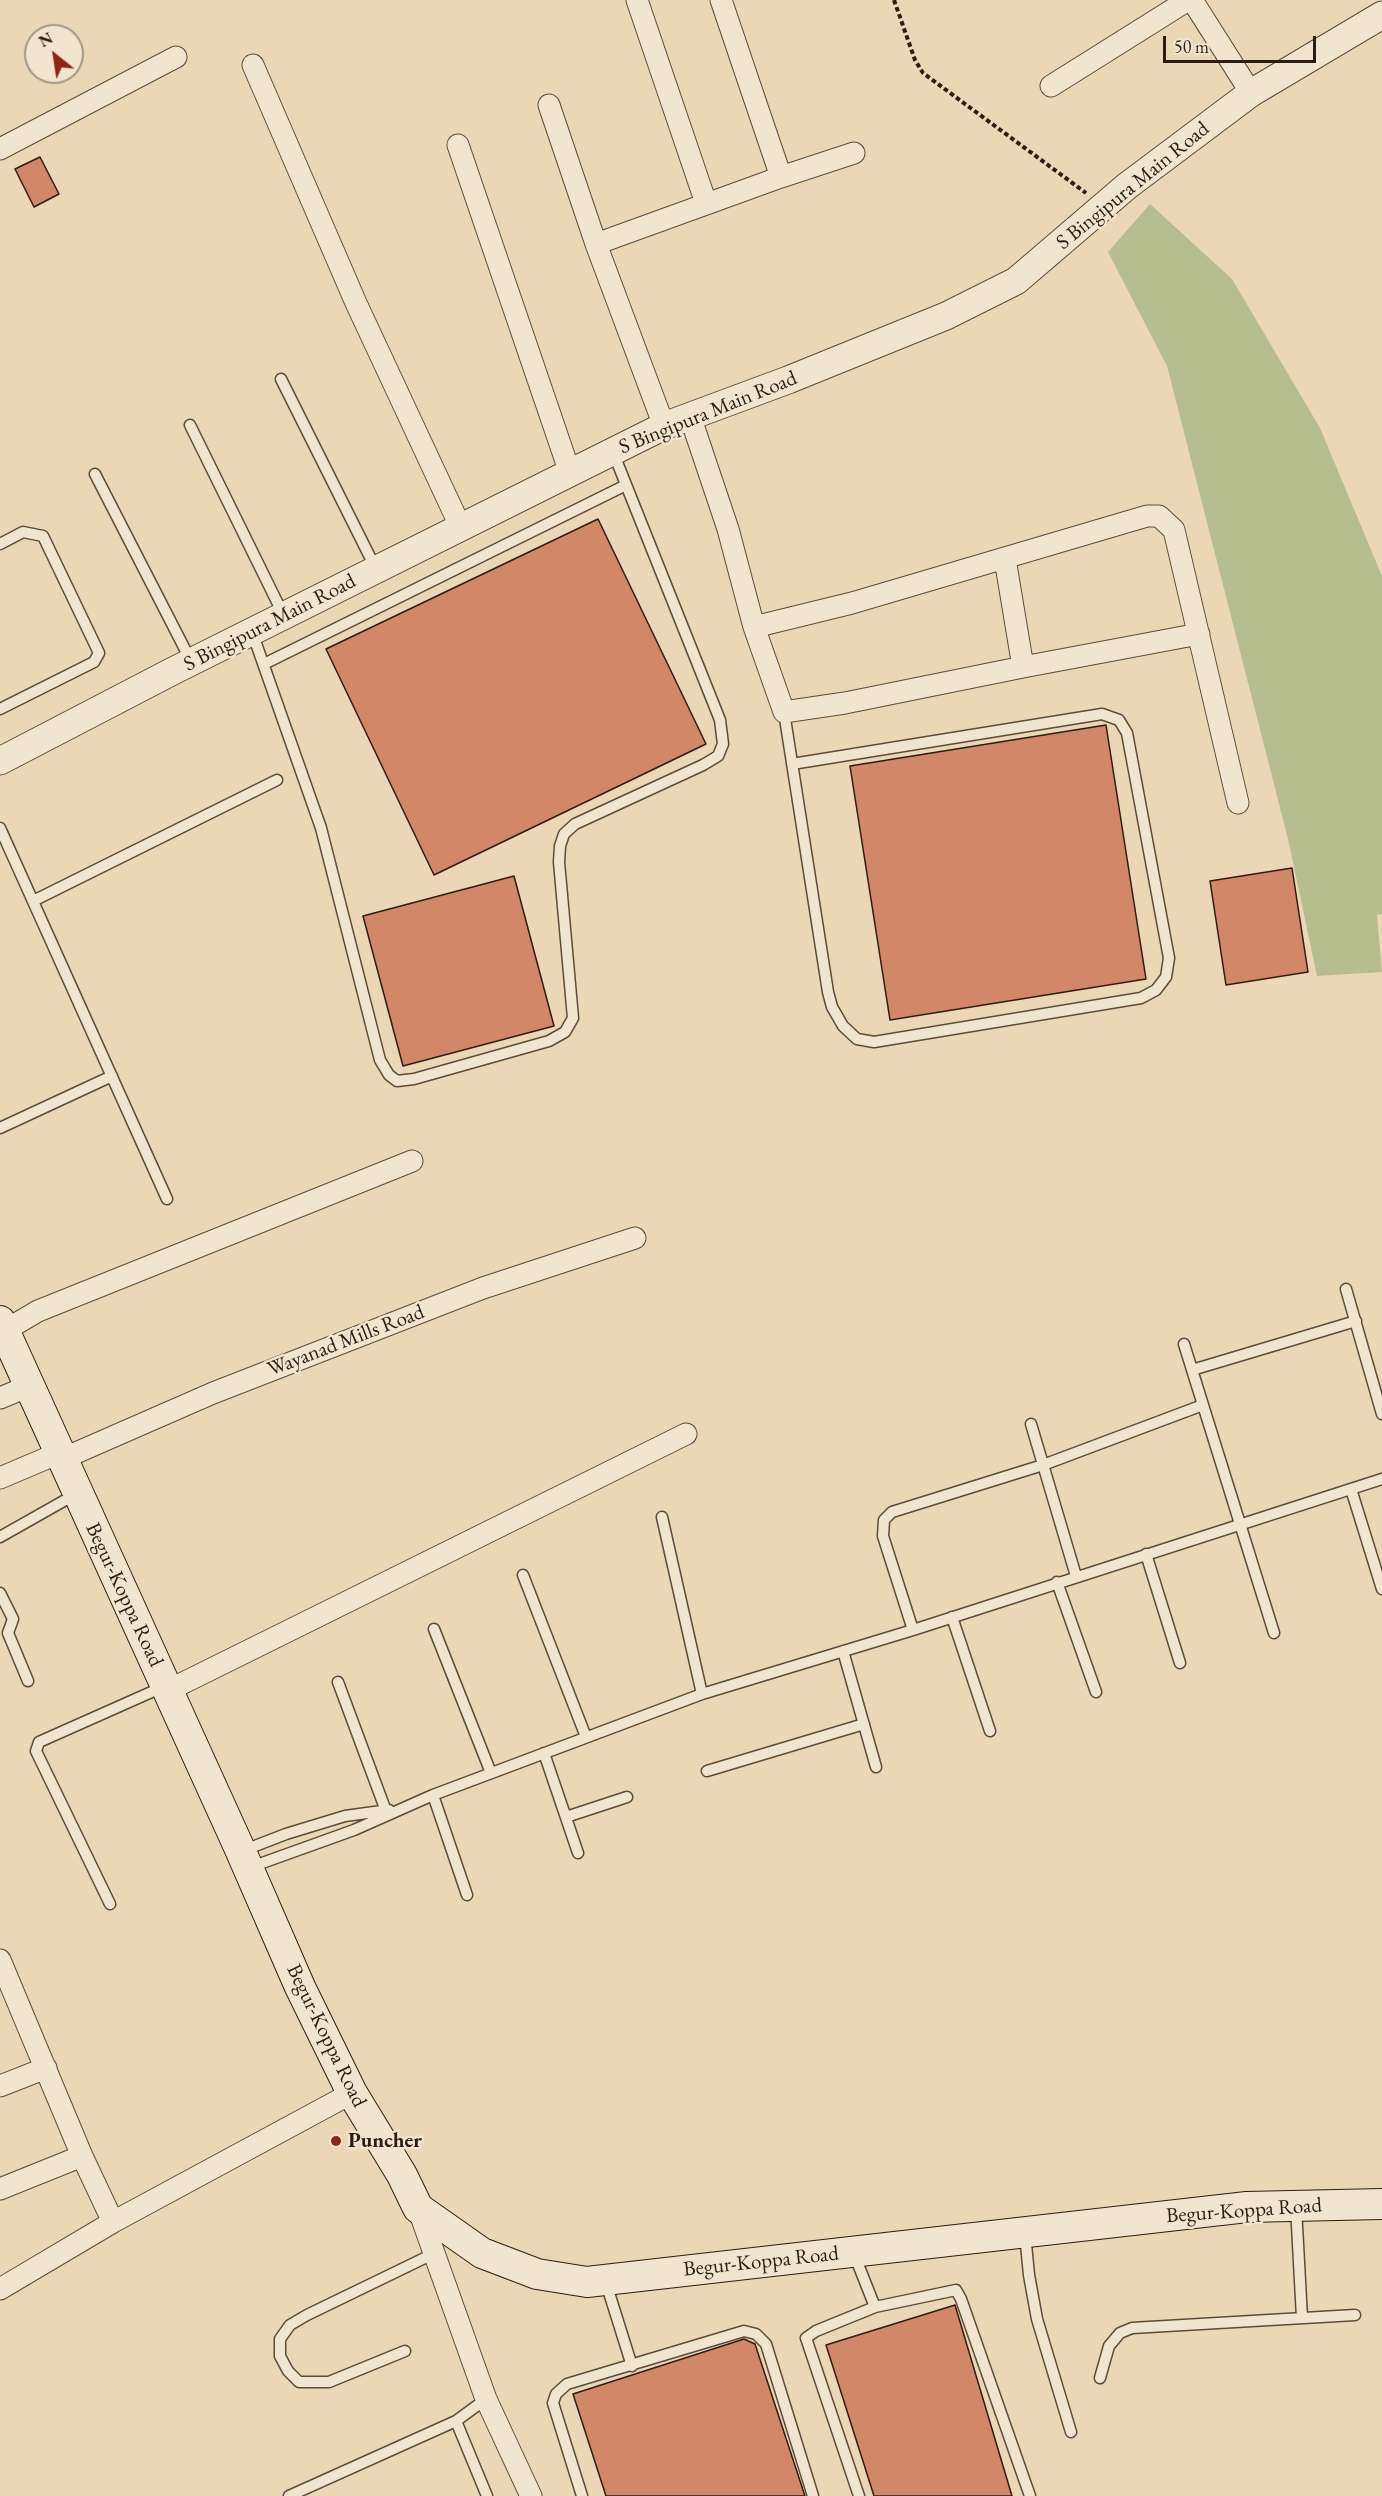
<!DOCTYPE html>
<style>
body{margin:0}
#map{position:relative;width:1382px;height:2496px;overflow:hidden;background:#ebd7b6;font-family:"EB Garamond",serif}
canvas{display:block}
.north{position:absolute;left:24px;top:24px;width:60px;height:60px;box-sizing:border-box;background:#f2e5d0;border:2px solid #a39584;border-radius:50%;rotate:330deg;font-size:16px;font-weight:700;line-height:24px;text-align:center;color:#2d1c11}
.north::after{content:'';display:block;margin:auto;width:21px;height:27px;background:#8f2418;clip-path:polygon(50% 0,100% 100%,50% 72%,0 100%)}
.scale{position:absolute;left:1163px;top:36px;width:153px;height:27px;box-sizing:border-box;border:3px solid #2d1c11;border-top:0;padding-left:8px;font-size:18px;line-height:21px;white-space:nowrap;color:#2d1c11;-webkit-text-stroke:4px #f2e5d0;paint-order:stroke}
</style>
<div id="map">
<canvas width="1382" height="2496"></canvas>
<div class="north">N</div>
<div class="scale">50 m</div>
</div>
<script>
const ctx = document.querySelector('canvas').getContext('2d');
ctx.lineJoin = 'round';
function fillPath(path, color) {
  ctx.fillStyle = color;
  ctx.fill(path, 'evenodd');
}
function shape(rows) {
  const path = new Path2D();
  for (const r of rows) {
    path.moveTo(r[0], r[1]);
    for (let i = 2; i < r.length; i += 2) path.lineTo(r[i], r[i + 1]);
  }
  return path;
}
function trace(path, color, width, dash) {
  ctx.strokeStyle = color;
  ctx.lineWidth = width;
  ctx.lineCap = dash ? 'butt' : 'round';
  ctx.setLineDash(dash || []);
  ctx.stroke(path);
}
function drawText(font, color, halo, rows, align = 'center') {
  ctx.font = font + ' "EB Garamond",serif';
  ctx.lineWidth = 5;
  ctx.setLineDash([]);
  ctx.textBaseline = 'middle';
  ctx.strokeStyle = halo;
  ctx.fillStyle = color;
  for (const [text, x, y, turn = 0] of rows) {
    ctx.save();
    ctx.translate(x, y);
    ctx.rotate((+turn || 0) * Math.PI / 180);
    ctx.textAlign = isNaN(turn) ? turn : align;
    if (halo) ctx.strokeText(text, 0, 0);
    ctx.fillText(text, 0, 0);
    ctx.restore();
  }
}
fillPath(shape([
 [1150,204,1232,279,1320,428,1382,576,1382,914,1377,915,1382,972,1317,976,1288,839,1167,366,1108,252]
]), '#b6be8f');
const building = shape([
 [40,157,59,194,34,207,15,169,40,157],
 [598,519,706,744,434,875,326,649,598,519],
 [1106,725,1146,979,890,1020,850,766,1106,725],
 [1292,868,1308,972,1226,985,1210,881,1292,868],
 [514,876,554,1026,403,1066,363,916,514,876],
 [955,2305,1012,2496,874,2496,826,2345,955,2305],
 [744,2339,755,2344,805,2496,606,2496,573,2394,744,2339]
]);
fillPath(building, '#d18768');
trace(building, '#2d1c11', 1.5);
const service = shape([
 [281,379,376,569],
 [190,425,284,616],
 [95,474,191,661],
 [0,544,23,532,43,536,99,653,94,662,0,709],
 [252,632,321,828,380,1060,389,1075,397,1081,414,1079,549,1041,565,1032,573,1018,559,862,560,846,564,834,575,824,703,765,718,756,723,744,720,720,613,452],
 [264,664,626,485],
 [784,712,828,992,832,1007,843,1026,857,1039,874,1042,1141,998,1156,990,1166,977,1169,958,1127,733,1119,720,1102,714,792,764],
 [0,828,167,1199],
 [33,901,277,780],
 [0,1128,112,1076],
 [1346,1289,1382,1414],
 [1184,1344,1274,1633],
 [1192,1370,1356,1321],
 [1031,1424,1076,1576],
 [1351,1489,1382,1589],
 [662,1517,702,1694],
 [0,1537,76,1494],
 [1146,1554,1180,1663],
 [523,1575,586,1737],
 [1057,1582,1096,1692],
 [0,1593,13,1619,8,1633,28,1681],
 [952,1617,990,1731],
 [434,1629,491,1773],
 [913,1630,883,1536,884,1520,892,1512,1043,1465,1203,1405],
 [843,1651,876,1767],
 [338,1682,386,1811],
 [544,1753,578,1853],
 [707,1771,864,1724],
 [433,1795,467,1895],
 [566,1817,627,1797],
 [242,1851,286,1834,345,1816,389,1810],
 [251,1867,354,1830,433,1795,702,1694,913,1630,1382,1479],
 [110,1904,36,1751,39,1742,165,1686],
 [1296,2207,1302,2318],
 [1025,2234,1029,2275,1037,2319,1071,2432],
 [854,2254,875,2307],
 [606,2283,632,2366],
 [405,2351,329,2382,299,2382,288,2371,280,2356,280,2339,290,2325,307,2315,435,2253],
 [1100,2378,1109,2346,1120,2333,1132,2328,1355,2315],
 [456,2421,487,2496],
 [289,2496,456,2421,486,2399],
 [582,2496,553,2403,556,2394,567,2384,744,2331,756,2334,766,2344,813,2496],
 [859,2496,806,2338,816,2331,875,2307,956,2290,961,2299,1030,2496]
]);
const minor = shape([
 [637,0,706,203],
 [721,0,781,177],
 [1192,0,1251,93],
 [253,65,356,303,461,528],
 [1051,86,1188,0],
 [549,105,596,244,664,426],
 [458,145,570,473],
 [0,149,176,57],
 [596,244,781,177,854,153],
 [690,416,728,529,754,627,852,603,1147,516,1159,516,1174,530,1238,803],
 [754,627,784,712,845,703,1023,667,1005,559],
 [1023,667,1199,634],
 [4,1331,38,1311,412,1161],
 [0,1398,29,1386],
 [62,1459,213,1393,483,1288,635,1238],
 [0,1478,59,1453],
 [167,1691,686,1434],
 [0,1960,82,2156,113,2222,352,2093],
 [0,2086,46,2068],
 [0,2189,82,2156],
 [418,2208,486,2399,531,2496],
 [0,2289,113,2222]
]);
const tertiary = shape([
 [0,761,173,671,664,426,788,380,946,316,1016,281,1127,186,1251,93,1382,15]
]);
const secondary = shape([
 [0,1321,239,1847,300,1987,352,2093,402,2175,418,2208,482,2253,537,2274,587,2282,1247,2207,1382,2204]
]);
trace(service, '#5c4b3a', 13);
trace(minor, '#5c4b3a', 23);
trace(tertiary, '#5c4b3a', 29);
trace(secondary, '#2d1c11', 32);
trace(shape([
 [894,0,915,60,923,73,1086,193]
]), '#2d1c11', 4, [4.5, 3]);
trace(service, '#f2e5d0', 10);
trace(minor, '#f2e5d0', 21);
trace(tertiary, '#f2e5d0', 27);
trace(secondary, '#f2e5d0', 30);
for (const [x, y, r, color] of [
 [336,2141,6,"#8f2418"]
]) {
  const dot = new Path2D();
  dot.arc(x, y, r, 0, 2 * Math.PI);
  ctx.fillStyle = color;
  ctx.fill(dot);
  trace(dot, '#f2e5d0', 2);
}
drawText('21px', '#2d1c11', '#f2e5d0', [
 ["S Bingipura Main Road",1133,186,-39],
 ["S Bingipura Main Road",708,413,-22],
 ["S Bingipura Main Road",270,623,-27],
 ["Wayanad Mills Road",346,1341,-21],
 ["Begur-Koppa Road",124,1595,65],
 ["Begur-Koppa Road",326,2036,64],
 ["Begur-Koppa Road",1244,2211,-4],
 ["Begur-Koppa Road",761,2262,-6]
]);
drawText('bold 21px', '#2d1c11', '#f2e5d0', [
 ["Puncher",348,2141]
], 'left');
</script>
